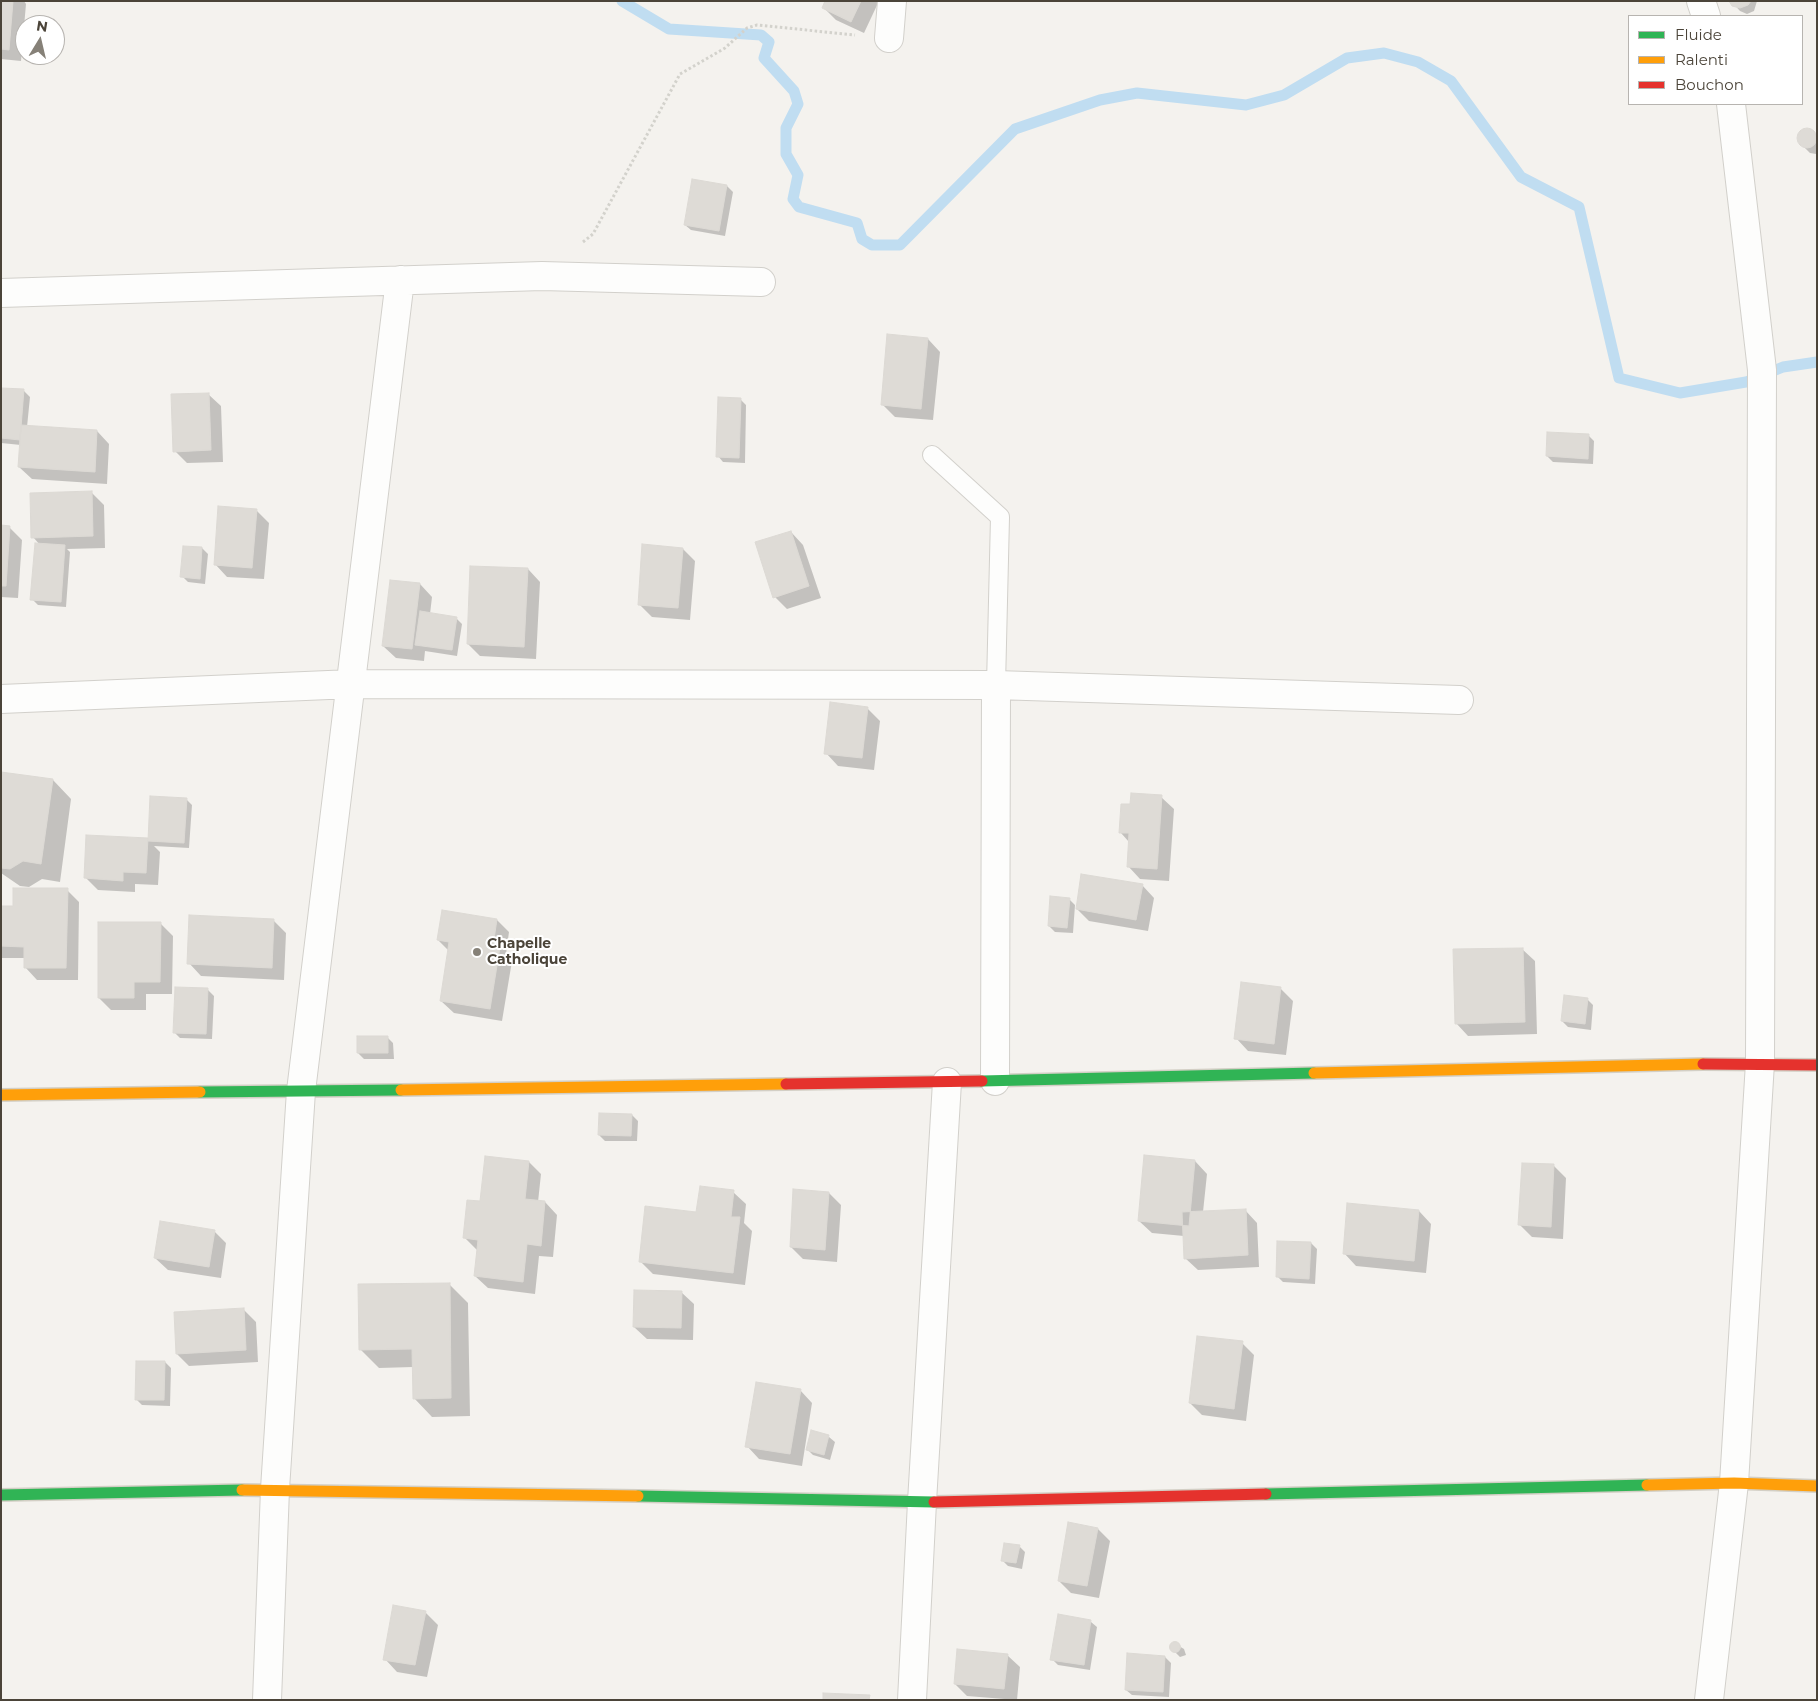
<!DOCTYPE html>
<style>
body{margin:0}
#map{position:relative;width:1818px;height:1701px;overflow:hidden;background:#f4f2ee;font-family:Montserrat,sans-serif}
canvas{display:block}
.frame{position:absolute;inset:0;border:2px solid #4b4439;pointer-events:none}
.legend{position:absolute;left:1628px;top:15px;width:175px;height:90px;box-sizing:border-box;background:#fff;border:1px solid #b7b4b0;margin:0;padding:6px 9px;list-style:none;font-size:15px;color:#4b4439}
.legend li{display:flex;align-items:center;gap:10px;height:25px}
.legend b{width:25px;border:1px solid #b7b4b0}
.north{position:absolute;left:15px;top:15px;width:50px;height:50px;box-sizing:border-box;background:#fff;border:1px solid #b7b4b0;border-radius:50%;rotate:9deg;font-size:14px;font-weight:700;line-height:20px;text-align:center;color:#4b4439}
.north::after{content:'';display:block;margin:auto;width:18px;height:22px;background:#868178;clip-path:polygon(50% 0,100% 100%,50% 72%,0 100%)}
</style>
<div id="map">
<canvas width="1818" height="1701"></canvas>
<div class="frame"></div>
<ul class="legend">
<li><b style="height:6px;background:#30b455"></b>Fluide</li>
<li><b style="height:6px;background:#ff9f0a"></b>Ralenti</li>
<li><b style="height:6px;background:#e5322d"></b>Bouchon</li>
</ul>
<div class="north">N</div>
</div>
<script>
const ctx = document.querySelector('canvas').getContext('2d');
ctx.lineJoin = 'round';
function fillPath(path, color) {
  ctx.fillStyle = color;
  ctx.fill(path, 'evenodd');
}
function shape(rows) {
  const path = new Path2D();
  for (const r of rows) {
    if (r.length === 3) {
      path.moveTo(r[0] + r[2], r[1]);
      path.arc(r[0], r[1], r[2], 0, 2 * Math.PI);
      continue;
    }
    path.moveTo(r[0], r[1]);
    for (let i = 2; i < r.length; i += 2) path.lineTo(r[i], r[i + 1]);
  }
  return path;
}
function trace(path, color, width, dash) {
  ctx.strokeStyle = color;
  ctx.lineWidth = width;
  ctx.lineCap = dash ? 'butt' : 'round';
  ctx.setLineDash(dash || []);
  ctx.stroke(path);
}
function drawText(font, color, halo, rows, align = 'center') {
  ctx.font = font + ' Montserrat,sans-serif';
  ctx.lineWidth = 4;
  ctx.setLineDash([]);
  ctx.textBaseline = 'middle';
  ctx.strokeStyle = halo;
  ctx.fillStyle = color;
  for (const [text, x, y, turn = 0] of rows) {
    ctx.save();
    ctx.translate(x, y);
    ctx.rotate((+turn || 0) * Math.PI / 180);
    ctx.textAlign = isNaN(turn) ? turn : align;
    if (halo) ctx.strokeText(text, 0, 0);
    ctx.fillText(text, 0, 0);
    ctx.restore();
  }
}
fillPath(shape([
 [1,1,24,1,26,4,21,61,1,59],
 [826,1,879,1,864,33,836,20,824,8],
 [1731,1,1757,1,1754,11,1747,14,1740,11],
 [1805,129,1811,130,1817,135,1816,154,1810,153,1799,142,1798,136],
 [727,186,733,192,725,236,691,230,685,225],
 [928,339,940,352,933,420,895,417,882,404],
 [1,389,24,391,30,397,27,427,97,431,109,444,107,484,32,479,19,467,21,445,1,443],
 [208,394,221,406,223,462,187,463,175,451],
 [740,399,746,405,745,463,723,462,718,456],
 [1588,435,1594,441,1593,464,1553,462,1547,456],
 [91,492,104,505,105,548,67,549,70,552,66,607,38,605,32,599,40,545,33,537],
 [257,511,269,523,264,579,227,577,215,564],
 [1,527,9,527,22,540,18,598,1,597],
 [791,532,803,545,821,598,787,609,775,597],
 [184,547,202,548,208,554,205,584,188,582,182,576],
 [683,549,695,561,690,620,652,617,639,604],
 [528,569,540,582,536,659,480,656,468,644],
 [420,584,432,597,430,614,456,618,462,624,457,656,425,651,424,661,396,658,383,646],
 [867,708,880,721,874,770,838,766,826,753],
 [1,774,53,780,71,799,60,882,42,879,29,887,20,886,1,873],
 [1161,797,1174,809,1169,881,1140,879,1128,866,1129,842,1121,833,1132,806],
 [186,799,192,805,189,848,154,846,160,852,158,885,135,884,135,892,98,890,85,877,87,836,149,840],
 [1142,885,1154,898,1148,931,1089,921,1077,909],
 [67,890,79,902,78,980,37,980,25,967,25,958,1,958,1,907,14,908],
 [1069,899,1075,905,1073,933,1055,932,1049,926],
 [273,920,286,933,284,980,201,976,189,963],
 [497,920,509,932,506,954,512,961,502,1021,454,1013,441,1001,449,951,438,940],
 [161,924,173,936,172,994,146,994,146,1010,111,1010,99,998],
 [1522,949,1535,961,1537,1034,1468,1036,1456,1023],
 [1280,988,1293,1001,1286,1055,1248,1051,1236,1038],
 [208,990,214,996,212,1039,180,1038,174,1032],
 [1587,999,1593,1005,1591,1030,1568,1027,1562,1021],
 [387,1037,393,1043,394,1059,364,1059,358,1053],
 [632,1115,638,1121,637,1141,605,1141,599,1135],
 [1195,1161,1207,1174,1203,1212,1245,1210,1257,1223,1259,1267,1198,1270,1185,1258,1184,1236,1152,1233,1139,1221],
 [529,1162,541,1174,538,1202,545,1202,557,1215,553,1257,539,1256,535,1294,488,1288,475,1276,477,1250,465,1238,481,1203],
 [1554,1166,1566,1178,1563,1239,1532,1237,1520,1225],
 [733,1192,746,1204,744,1223,752,1231,745,1285,653,1274,640,1261,697,1214],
 [829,1193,841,1205,837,1262,803,1259,791,1247],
 [1419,1211,1431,1224,1426,1273,1356,1266,1344,1253],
 [214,1231,226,1243,221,1278,168,1270,155,1258],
 [1311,1243,1317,1249,1315,1284,1283,1282,1277,1276],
 [449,1284,468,1303,470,1416,432,1417,414,1398,413,1367,379,1368,360,1349],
 [681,1292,694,1304,693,1340,647,1339,634,1327],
 [243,1309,256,1322,258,1362,189,1366,177,1354],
 [1242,1343,1254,1355,1246,1421,1202,1415,1190,1403],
 [165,1362,171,1368,170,1406,142,1405,136,1399],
 [800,1390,812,1403,802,1466,759,1459,747,1446],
 [812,1432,829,1437,835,1442,830,1460,813,1455,807,1449],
 [1098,1529,1110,1541,1099,1598,1071,1593,1059,1581],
 [1019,1546,1025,1552,1022,1569,1008,1566,1002,1560],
 [425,1612,438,1625,427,1677,397,1672,385,1659],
 [1059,1616,1091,1622,1097,1627,1090,1670,1058,1665,1052,1659],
 [1174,1643,1184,1649,1186,1655,1180,1657,1174,1651,1171,1646],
 [1007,1655,1020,1667,1017,1700,967,1696,955,1684],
 [1165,1657,1171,1663,1169,1697,1132,1695,1126,1690]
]), '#0003');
trace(shape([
 [622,1,669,29,761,35,769,42,764,58,794,91,798,104,786,128,786,154,798,175,793,199,799,207,857,223,862,239,872,245,900,245,1015,129,1100,100,1137,93,1246,105,1284,95,1347,58,1384,53,1418,62,1451,81,1521,177,1579,207,1619,378,1680,393,1746,382,1783,367,1817,362]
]), '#c0ddf1', 11);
const building = shape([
 [1,1,13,1,9,50,1,49,1,1],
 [825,1,861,1,851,22,822,8,825,1],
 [1729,1,1751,1,1748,5,1740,8,1732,6,1729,1],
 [1807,138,10],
 [692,179,727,185,719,231,684,225,692,179],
 [887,334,928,338,921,409,881,405,887,334],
 [1,388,24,389,20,440,1,438,1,388],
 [209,393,211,450,173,452,171,394,209,393],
 [718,397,741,398,739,458,716,457,718,397],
 [21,425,97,430,95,472,18,467,21,425],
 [1547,432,1589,434,1588,459,1546,456,1547,432],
 [92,491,93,536,31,538,30,493,92,491],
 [218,506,257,509,252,568,214,565,218,506],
 [1,525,10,526,6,586,1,586,1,525],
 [791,531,809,586,773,598,755,542,791,531],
 [35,543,65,545,61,602,30,600,35,543],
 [642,544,683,548,678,608,638,605,642,544],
 [183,546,202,547,200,579,180,577,183,546],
 [470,566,528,568,524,647,467,644,470,566],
 [390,580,420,583,412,649,382,646,390,580],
 [420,611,457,617,452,650,415,645,420,611],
 [830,702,868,707,862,758,824,754,830,702],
 [1,772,53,779,41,864,23,861,10,869,1,868,1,772],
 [1131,793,1162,795,1157,869,1127,867,1129,833,1119,833,1121,804,1130,804,1131,793],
 [150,796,187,798,184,843,148,841,150,796],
 [86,835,148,838,146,873,123,872,123,881,84,878,86,835],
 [1081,874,1143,884,1136,920,1076,909,1081,874],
 [13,888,68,888,66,968,24,968,24,947,1,946,1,906,13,906,13,888],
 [1050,896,1070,898,1067,928,1048,926,1050,896],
 [442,910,497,919,493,946,500,947,490,1009,440,1001,449,942,437,940,442,910],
 [189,915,274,919,272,968,187,964,189,915],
 [98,922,161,922,160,982,134,982,134,998,98,998,98,922],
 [1523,948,1525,1022,1455,1024,1453,949,1523,948],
 [1241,982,1281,987,1274,1044,1234,1039,1241,982],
 [175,987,208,988,206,1034,173,1033,175,987],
 [1564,995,1588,998,1585,1024,1561,1021,1564,995],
 [357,1036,388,1036,388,1053,357,1053,357,1036],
 [599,1113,632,1114,631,1136,598,1135,599,1113],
 [1144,1155,1195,1160,1189,1226,1138,1221,1144,1155],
 [485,1156,529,1161,525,1199,545,1201,541,1246,527,1244,523,1282,474,1276,478,1240,463,1238,467,1200,480,1201,485,1156],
 [1522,1163,1554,1164,1551,1227,1518,1225,1522,1163],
 [700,1186,734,1190,731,1217,740,1217,733,1273,639,1262,645,1206,696,1212,700,1186],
 [793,1189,829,1192,825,1250,790,1247,793,1189],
 [1347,1203,1419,1210,1414,1261,1343,1254,1347,1203],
 [1246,1209,1248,1255,1184,1259,1182,1212,1246,1209],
 [160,1221,215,1230,209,1267,154,1258,160,1221],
 [1277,1241,1311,1242,1309,1279,1276,1277,1277,1241],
 [450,1283,451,1398,413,1399,412,1349,359,1350,358,1284,450,1283],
 [634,1290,682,1291,681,1328,633,1327,634,1290],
 [244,1308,246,1350,176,1354,174,1312,244,1308],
 [1197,1336,1243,1341,1234,1409,1189,1403,1197,1336],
 [136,1361,165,1361,164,1400,135,1400,136,1361],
 [756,1382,801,1389,790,1454,745,1447,756,1382],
 [811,1430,829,1435,824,1455,806,1450,811,1430],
 [1068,1522,1098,1528,1087,1586,1058,1581,1068,1522],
 [1004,1543,1020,1545,1016,1563,1001,1561,1004,1543],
 [393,1605,426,1611,415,1665,383,1660,393,1605],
 [1058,1614,1091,1620,1084,1665,1050,1660,1058,1614],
 [1175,1647,5.5],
 [957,1649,1008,1654,1004,1689,954,1684,957,1649],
 [1127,1653,1165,1656,1163,1692,1125,1690,1127,1653],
 [823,1693,870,1695,869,1700,823,1700,823,1693]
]);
fillPath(building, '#dedbd6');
trace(building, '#dcd9d4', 1);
const lane = shape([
 [932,455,1000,517,996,685]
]);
const street = shape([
 [1701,1,1706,16],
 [889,38,892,1],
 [1,293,542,276,761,282],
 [1,699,352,684,996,685,1459,700],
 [995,1081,996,685],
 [267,1700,275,1489,301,1091,400,280],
 [912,1700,922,1502,947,1082],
 [1709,1700,1734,1483,1760,1063,1762,370,1731,104]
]);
const fast = shape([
 [982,1081,1314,1073],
 [200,1092,401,1090],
 [1266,1494,1647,1485],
 [1,1495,242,1490],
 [638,1496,934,1502]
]);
const slow = shape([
 [1314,1073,1703,1064],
 [401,1090,786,1084],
 [1,1095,200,1092],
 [1647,1485,1734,1483,1817,1486],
 [242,1490,638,1496]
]);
const jam = shape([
 [1703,1064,1817,1065],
 [786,1084,982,1081],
 [934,1502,1266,1494]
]);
trace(lane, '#d2d0cb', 20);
trace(street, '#d2d0cb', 30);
trace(fast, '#d3cfc5', 14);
trace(slow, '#d3cfc5', 14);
trace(jam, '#d3cfc5', 14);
trace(shape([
 [583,242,593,234,680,74,725,48,747,28,757,25,855,35]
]), '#d3d2cc', 3, [2.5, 2.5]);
trace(lane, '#fdfdfc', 18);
trace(street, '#fdfdfc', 28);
trace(fast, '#30b455', 11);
trace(slow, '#ff9f0a', 11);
trace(jam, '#e5322d', 11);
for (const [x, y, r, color] of [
 [477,952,5,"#868178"]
]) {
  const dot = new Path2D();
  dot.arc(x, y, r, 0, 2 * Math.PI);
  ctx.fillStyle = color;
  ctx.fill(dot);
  trace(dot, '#fff', 2);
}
drawText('bold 14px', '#4b4439', '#fff', [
 ["Chapelle",487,944],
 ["Catholique",487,960]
], 'left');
</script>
